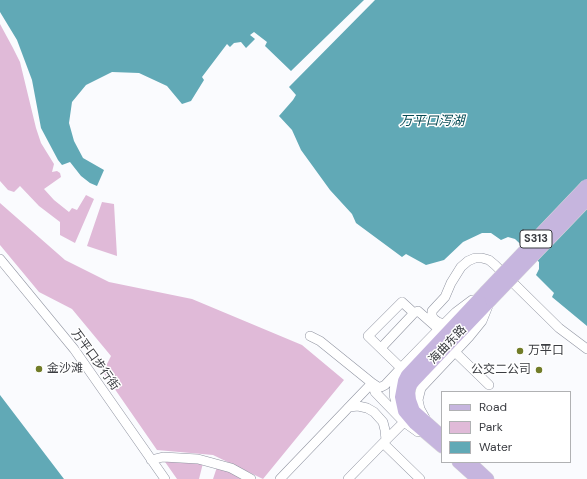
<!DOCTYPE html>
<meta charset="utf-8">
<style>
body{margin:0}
#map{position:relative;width:587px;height:479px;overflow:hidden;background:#fafbfe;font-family:"DM Sans",sans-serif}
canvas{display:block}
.legend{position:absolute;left:441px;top:391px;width:130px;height:72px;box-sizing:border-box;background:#fff;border:1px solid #b0b1b3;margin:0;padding:5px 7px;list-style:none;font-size:12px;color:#3a3c41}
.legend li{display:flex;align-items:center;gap:8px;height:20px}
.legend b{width:20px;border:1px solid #b0b1b3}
</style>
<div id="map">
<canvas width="587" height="479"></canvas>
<ul class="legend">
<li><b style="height:5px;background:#c6b5de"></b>Road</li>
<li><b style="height:11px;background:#e0bad8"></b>Park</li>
<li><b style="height:11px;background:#61a9b6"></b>Water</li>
</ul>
</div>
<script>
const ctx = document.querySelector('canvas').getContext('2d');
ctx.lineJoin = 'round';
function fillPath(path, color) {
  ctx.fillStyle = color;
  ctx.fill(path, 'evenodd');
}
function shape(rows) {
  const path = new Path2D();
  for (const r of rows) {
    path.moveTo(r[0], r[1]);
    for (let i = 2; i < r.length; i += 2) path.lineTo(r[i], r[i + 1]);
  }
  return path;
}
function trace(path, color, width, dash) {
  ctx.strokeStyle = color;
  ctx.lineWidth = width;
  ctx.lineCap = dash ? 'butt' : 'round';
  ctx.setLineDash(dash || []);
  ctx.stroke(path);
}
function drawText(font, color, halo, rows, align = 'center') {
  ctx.font = font + ' "DM Sans","Noto Sans SC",sans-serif';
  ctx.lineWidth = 3;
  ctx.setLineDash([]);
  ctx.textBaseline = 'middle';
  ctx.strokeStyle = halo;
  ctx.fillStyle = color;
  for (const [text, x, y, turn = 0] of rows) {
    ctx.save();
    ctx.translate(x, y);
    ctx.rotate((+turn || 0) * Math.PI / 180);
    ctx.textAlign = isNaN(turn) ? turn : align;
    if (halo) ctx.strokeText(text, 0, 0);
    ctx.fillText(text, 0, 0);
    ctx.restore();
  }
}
fillPath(shape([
 [0,24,13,48,20,62,36,128,41,143,54,164,52,172,57,171,60,173,61,177,44,189,54,200,69,212,72,208,77,210,86,195,94,199,75,243,60,235,60,222,39,206,20,186,14,192,8,190,0,181],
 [102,202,114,204,117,256,87,246],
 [0,203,65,260,109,282,192,299,302,345,344,380,263,479,213,455,157,450,103,372,111,356,72,309,39,292,0,245],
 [163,459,203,463,199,479,177,479],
 [217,467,246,479,213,479]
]), '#e0bad8');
fillPath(shape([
 [0,0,364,0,291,71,265,46,267,42,254,32,250,35,255,39,246,48,241,42,234,43,230,47,227,44,202,77,204,80,191,101,182,104,167,86,139,73,112,72,86,85,72,102,69,123,74,141,83,158,104,170,97,186,90,183,81,176,70,162,62,165,58,160,41,128,32,80,17,40,0,12],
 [375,0,587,0,587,326,552,297,554,293,536,275,539,269,539,262,515,239,508,237,501,240,491,233,482,233,463,242,444,260,426,265,406,254,402,257,356,223,352,214,330,190,301,150,292,130,279,116,293,100,296,95,289,87],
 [0,395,64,479,0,479]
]), '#61a9b6');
const minor = shape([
 [0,259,74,349,165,479],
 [444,324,438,322,434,319,432,316,432,311,445,297,451,283,461,267,468,261,475,258,482,258,489,260,495,265,559,328,587,349],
 [310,336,320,341,372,383,375,392,404,422,386,440],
 [381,348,414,313],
 [455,352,489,385],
 [347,409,372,383,378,387,381,387,385,385,401,368,368,336,402,302,414,313,418,311,435,326],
 [425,418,420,409,418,400,421,388,469,337,482,321,488,306],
 [418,432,404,422,399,414,394,395,395,381,401,368,440,328,456,312,472,300],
 [383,443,420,479],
 [151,460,163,457,198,459,231,468,251,479],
 [280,479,349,407,358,406,367,408,374,412,383,422,385,430,386,440,348,479]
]);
const major = shape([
 [442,436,414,411,410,400,409,391,411,385,415,380,491,300],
 [442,447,415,424,404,411,401,397,404,381,407,375,485,292],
 [458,462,477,479],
 [473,465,488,479]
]);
trace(minor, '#9094a1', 10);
trace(major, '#d8d8d9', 13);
trace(minor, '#fff', 9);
trace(major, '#c6b5de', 12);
const majorBridge = shape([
 [485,292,587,185],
 [491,300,587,200]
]);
trace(majorBridge, '#d8d8d9', 13, []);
trace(majorBridge, '#c6b5de', 12);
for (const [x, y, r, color] of [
 [520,351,4,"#717c28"],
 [39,369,4,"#717c28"],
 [539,370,4,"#717c28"]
]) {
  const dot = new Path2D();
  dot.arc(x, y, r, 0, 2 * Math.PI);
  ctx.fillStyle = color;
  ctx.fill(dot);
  trace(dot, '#fff', 1.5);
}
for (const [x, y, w] of [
 [536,239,32]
]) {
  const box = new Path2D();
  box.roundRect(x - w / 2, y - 9, w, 18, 3);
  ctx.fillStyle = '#fff';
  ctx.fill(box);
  trace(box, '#3a3c41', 1);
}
drawText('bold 11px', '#3a3c41', null, [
 ["S313",536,239]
]);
drawText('12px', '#3a3c41', '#fff', [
 ["海曲东路",448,345,-46],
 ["万平口步行街",95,360,54]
]);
drawText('12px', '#3a3c41', '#fff', [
 ["万平口",528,351],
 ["金沙滩",47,369],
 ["公交二公司",531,370,"right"]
], 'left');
drawText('italic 13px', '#084c55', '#fff', [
 ["万平口泻湖",432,122]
]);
</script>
